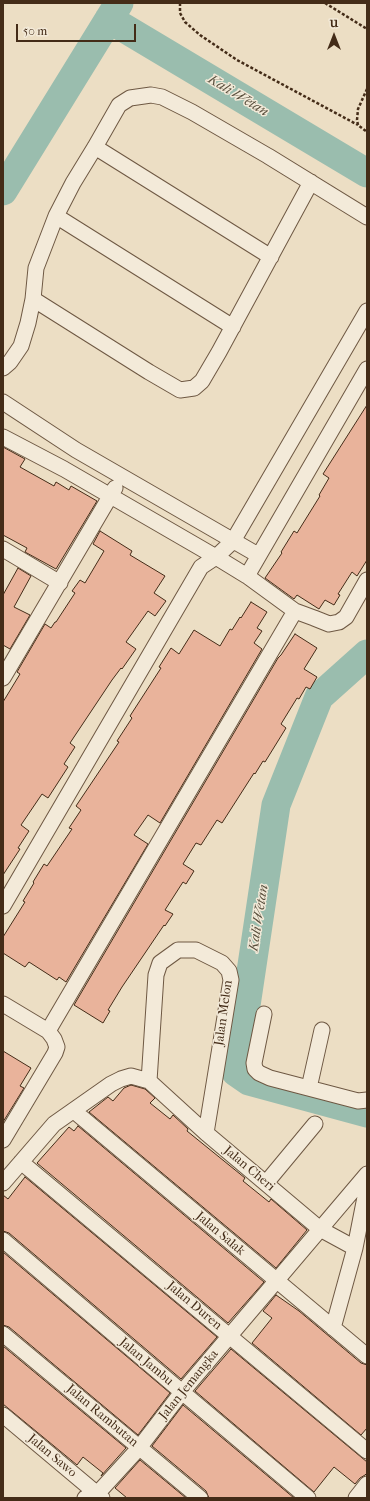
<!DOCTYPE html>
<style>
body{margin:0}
#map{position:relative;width:370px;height:1501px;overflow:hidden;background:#ecdec4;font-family:"IM FELL French Canon",serif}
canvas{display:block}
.frame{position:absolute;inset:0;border:4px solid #442c18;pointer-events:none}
.north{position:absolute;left:314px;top:16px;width:40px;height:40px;-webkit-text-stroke:3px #f3ead9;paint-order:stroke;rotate:0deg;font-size:11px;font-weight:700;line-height:16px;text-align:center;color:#442c18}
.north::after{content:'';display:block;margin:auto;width:14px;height:18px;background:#442c18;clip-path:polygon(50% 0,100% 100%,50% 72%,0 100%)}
.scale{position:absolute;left:16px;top:24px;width:120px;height:18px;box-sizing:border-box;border:2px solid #442c18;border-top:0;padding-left:5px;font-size:12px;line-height:14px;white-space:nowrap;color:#442c18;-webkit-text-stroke:3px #f3ead9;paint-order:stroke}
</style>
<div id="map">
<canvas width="370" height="1501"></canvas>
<div class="frame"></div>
<div class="north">U</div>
<div class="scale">50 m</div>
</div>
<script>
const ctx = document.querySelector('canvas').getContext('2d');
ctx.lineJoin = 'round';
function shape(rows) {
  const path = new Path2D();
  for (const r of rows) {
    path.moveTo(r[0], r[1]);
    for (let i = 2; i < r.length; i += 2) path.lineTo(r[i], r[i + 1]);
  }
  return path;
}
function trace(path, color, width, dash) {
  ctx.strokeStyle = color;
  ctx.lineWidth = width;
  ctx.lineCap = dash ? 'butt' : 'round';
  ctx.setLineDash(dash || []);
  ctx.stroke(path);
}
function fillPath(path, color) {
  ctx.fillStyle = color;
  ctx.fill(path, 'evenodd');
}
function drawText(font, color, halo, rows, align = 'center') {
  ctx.font = font + ' "IM FELL French Canon",serif';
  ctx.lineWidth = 3;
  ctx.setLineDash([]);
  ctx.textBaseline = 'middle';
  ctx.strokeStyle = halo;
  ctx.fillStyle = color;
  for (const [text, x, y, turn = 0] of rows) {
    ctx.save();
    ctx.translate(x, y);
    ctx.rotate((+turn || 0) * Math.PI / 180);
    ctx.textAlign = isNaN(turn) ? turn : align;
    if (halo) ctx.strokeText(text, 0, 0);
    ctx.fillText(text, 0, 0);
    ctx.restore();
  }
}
trace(shape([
 [109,19,367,173],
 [3,191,119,3],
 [367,654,319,697,276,805,236,1072,249,1081,367,1113]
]), '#9abdae', 29);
const building = shape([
 [367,405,367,560,357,576,352,572,338,594,340,595,334,605,325,600,319,609,297,595,294,599,265,578,282,553,281,552,294,531,297,533,320,496,319,495,329,478,323,474,367,405],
 [3,447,25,459,20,467,54,486,56,482,69,490,71,486,97,501,56,569,25,552,27,548,3,535,3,447],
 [100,531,132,551,130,555,165,576,154,593,166,601,155,616,148,611,126,642,136,649,122,669,121,668,112,680,70,743,75,747,64,764,68,767,48,798,42,794,21,825,29,831,18,848,20,849,3,875,3,702,20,674,17,672,45,624,51,628,55,622,56,622,75,593,72,591,80,580,85,583,104,551,93,544,100,531],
 [18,568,31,576,14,607,30,615,10,649,3,645,3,595,18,568],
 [251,602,267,612,257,628,262,631,254,643,262,649,160,823,148,815,134,835,148,844,66,982,59,977,57,980,29,962,25,967,3,953,3,937,25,902,23,901,34,883,33,882,44,864,47,866,72,829,69,828,81,810,76,806,119,742,117,741,132,718,130,716,161,668,159,667,171,648,179,654,194,630,220,646,230,629,232,630,240,617,241,618,251,602],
 [295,634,317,648,304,669,317,677,310,689,306,687,299,699,297,698,281,724,286,728,265,762,263,761,255,774,254,773,222,823,217,820,201,845,196,843,183,864,194,871,186,884,183,882,165,910,173,914,165,926,164,925,122,987,108,1010,110,1011,103,1023,74,1005,278,658,281,655,295,634],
 [3,1051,31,1068,20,1086,24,1088,3,1122,3,1051],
 [131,1085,145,1089,155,1098,150,1103,170,1119,173,1115,188,1129,187,1131,245,1178,243,1181,269,1202,271,1199,307,1230,276,1268,89,1112,108,1097,113,1101,124,1088,131,1085],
 [78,1126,264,1282,228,1323,37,1163,69,1127,74,1131,78,1126],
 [25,1177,217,1337,181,1379,9,1233,3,1231,3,1195,8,1199,25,1177],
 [3,1252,170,1393,138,1435,9,1327,3,1325,3,1252],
 [276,1295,299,1311,361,1363,367,1365,367,1428,361,1435,252,1343,272,1318,263,1311,276,1295],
 [3,1346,126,1448,101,1476,103,1473,83,1457,77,1465,3,1404,3,1346],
 [231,1349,367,1462,367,1473,365,1475,360,1478,355,1484,334,1467,314,1492,195,1391,231,1349],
 [183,1405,294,1498,209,1498,206,1491,152,1446,183,1405],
 [140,1460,186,1498,127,1498,115,1488,140,1460]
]);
fillPath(building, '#e9b39b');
trace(building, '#442c18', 1);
const street = shape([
 [95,147,271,257],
 [56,216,233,327],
 [33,299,149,372,180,390,194,388,202,381,219,352,311,182],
 [3,368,10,362,21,346,28,323,33,299,36,268,56,216,73,183,95,147,119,105,130,98,151,95,162,97,192,112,268,156,367,217],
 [3,402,76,450,258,555],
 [3,437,64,469,216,557,247,576,295,611,314,618,329,624,339,622,346,617,367,580],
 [3,549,60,583],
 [247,576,367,369],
 [3,678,115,488],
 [3,906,201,567,216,557,233,541,367,311],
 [3,1004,48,1031,54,1039,57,1047,55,1053,3,1140],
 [264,1014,254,1063,255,1069,259,1073,270,1078,358,1101,367,1100],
 [48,1031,295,611],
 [149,1081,156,975,160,963,178,950,196,950,222,963,229,971,231,980,206,1133],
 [309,1088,322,1030],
 [74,1111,367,1356],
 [21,1162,367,1451],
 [3,1183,54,1124,111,1084,121,1079,131,1076,149,1081,206,1133,320,1229,355,1248],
 [266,1183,315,1124],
 [3,1240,182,1392,308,1498],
 [333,1328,355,1248,367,1187],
 [3,1334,200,1498],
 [3,1415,102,1498],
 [85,1498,97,1494,139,1448,182,1392,367,1174],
 [356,1498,367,1484]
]);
trace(street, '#6e5843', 17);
trace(shape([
 [180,3,180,13,185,22,200,35,237,60,358,125],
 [325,3,367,29],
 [367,89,358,109,357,120,358,125,367,132]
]), '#442c18', 2.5, [3, 2]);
trace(street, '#f3ead9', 15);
drawText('13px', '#442c18', '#f3ead9', [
 ["Jalan Melon",224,1013,-82],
 ["Jalan Cheri",249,1169,40],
 ["Jalan Salak",220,1234,40],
 ["Jalan Duren",194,1306,40],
 ["Jalan Jambu",146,1362,40],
 ["Jalan Jemangka",189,1385,-51],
 ["Jalan Rambutan",102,1416,40],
 ["Jalan Sawo",52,1456,40]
]);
drawText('italic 14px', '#5a503e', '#f3ead9', [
 ["Kali Wetan",238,96,31],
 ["Kali Wetan",259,918,-81]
]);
</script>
